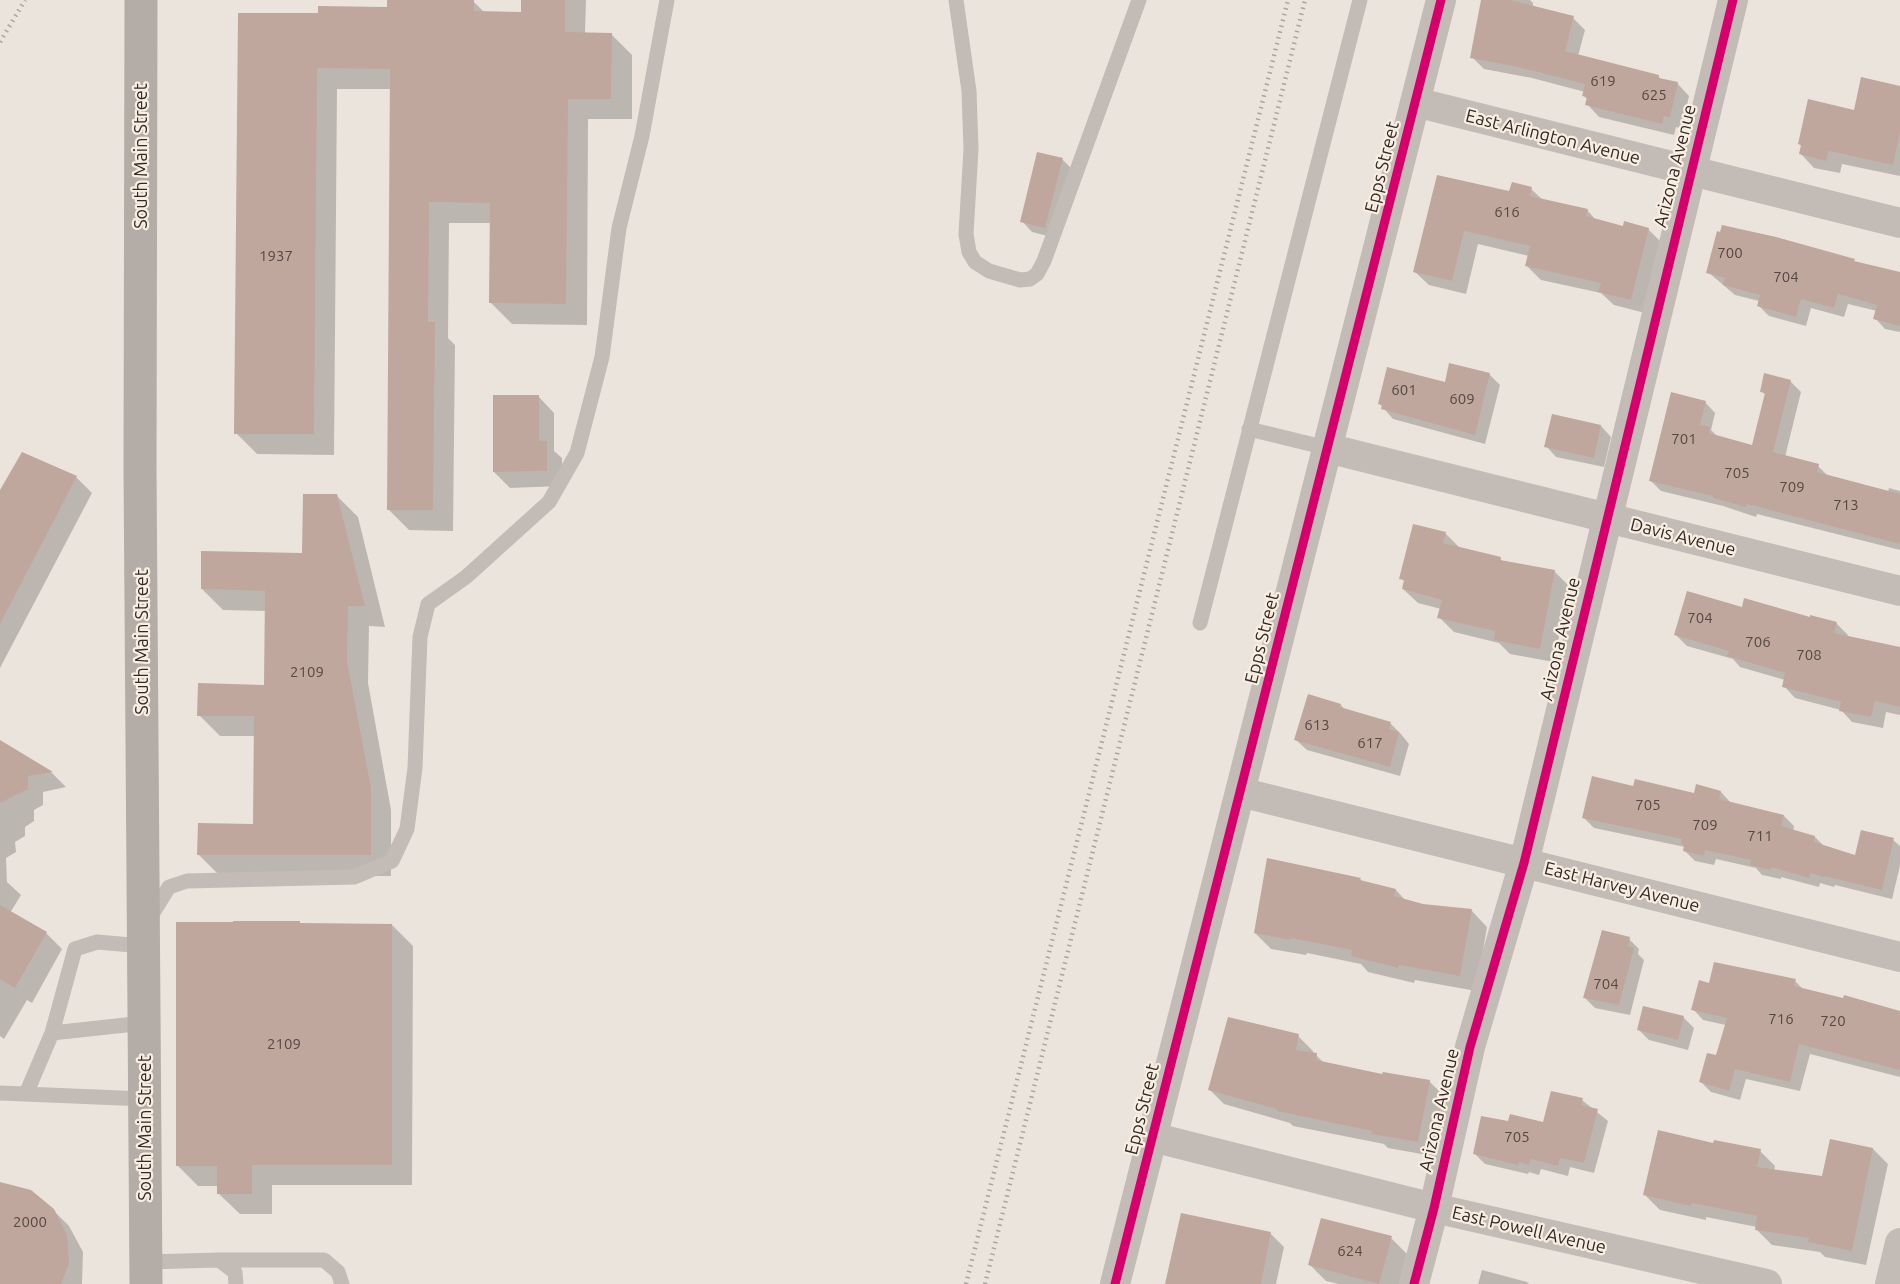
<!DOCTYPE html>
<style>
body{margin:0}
canvas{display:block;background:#ebe4dc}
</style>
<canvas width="1900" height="1284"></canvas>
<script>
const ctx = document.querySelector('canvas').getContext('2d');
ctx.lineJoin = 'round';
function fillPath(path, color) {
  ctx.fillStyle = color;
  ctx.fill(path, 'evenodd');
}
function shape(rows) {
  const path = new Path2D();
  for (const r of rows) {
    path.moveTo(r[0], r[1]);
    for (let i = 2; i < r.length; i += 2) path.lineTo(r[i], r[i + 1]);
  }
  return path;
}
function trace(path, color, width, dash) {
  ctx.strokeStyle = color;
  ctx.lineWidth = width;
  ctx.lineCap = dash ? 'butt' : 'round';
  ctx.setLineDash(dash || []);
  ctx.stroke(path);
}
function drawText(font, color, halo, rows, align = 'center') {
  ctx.font = font + ' Ubuntu,sans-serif';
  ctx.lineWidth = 4.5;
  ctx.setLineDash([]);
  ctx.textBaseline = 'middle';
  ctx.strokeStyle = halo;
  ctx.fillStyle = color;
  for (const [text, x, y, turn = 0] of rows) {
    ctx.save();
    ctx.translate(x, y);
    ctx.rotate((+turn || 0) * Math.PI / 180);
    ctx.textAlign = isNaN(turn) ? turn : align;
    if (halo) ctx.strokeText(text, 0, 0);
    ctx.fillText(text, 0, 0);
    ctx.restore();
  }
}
fillPath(shape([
 [389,0,474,2,485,13,522,13,523,0,586,0,585,34,611,34,632,55,632,119,588,119,587,325,512,324,491,303,491,223,449,223,448,338,455,345,453,531,409,530,388,509,392,89,337,89,334,455,257,454,236,433,319,15,389,8],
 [1482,0,1530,0,1533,3,1533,7,1573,18,1585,30,1578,56,1659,77,1662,80,1677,83,1689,96,1682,129,1676,127,1674,135,1599,117,1587,104,1588,100,1584,96,1585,92,1532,78,1484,69,1472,57],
 [1900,87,1900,176,1842,164,1840,173,1814,168,1801,154,1803,147,1799,144],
 [1062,159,1073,170,1056,238,1032,232,1022,221],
 [1438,177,1510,193,1531,189,1544,201,1587,210,1596,220,1624,228,1648,229,1662,243,1645,313,1614,305,1601,293,1541,280,1527,266,1529,256,1478,244,1466,294,1429,285,1415,272],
 [1854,261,1856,263,1900,273,1900,332,1885,329,1875,318,1877,311,1848,304,1844,317,1811,308,1806,326,1769,316,1758,305,1759,301,1735,295,1708,272],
 [1451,365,1490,375,1500,385,1485,444,1393,419,1379,403,1446,384],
 [1790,381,1801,392,1785,457,1818,466,1829,477,1888,492,1889,488,1900,491,1900,550,1757,514,1756,517,1723,506,1661,491,1651,481,1705,402,1715,413,1711,430,1718,437,1753,446,1766,395,1761,391],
 [539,397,554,413,554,451,562,458,562,486,510,488,494,472],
 [1601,426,1611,437,1604,467,1556,457,1546,446],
 [76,477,92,493,0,668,0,493],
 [336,495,358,517,385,627,369,626,368,683,391,810,391,876,219,875,198,854,254,825,255,736,220,736,199,715,265,686,266,611,223,610,202,589,303,554],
 [1414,526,1446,534,1461,549,1500,558,1503,562,1554,571,1569,586,1554,662,1510,654,1499,643,1454,632,1439,617,1441,609,1418,603,1403,589,1405,582,1401,578],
 [1743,609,1836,623,1848,635,1847,637,1900,649,1900,715,1886,712,1883,728,1852,722,1841,710,1795,698,1784,686,1785,680,1740,667,1733,659,1687,646,1675,634],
 [1341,705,1346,711,1391,724,1401,734,1409,744,1400,776,1307,750,1296,740],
 [0,742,52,773,66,787,43,792,43,805,34,810,34,821,25,827,25,836,15,842,16,852,6,858,7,882,21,895,10,913,46,933,62,949,32,1003,27,1000,4,1039,0,1036],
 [1634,788,1695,795,1721,792,1731,803,1784,816,1794,826,1793,831,1815,837,1825,847,1856,857,1893,840,1900,846,1900,866,1892,899,1835,885,1834,887,1820,883,1819,887,1781,877,1781,879,1762,875,1756,868,1716,859,1714,865,1695,861,1684,850,1685,847,1594,828,1583,817],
 [1360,879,1362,882,1396,890,1406,901,1422,905,1472,911,1487,927,1476,991,1415,980,1414,983,1368,972,1361,964,1307,953,1306,955,1271,949,1255,933],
 [302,925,392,925,413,946,412,1185,272,1185,272,1214,240,1214,218,1193,218,1186,198,1186,177,1165],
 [1629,939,1639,949,1638,954,1644,960,1630,1015,1595,1008,1585,998],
 [1795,981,1804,990,1900,1012,1900,1077,1810,1054,1800,1091,1746,1079,1740,1100,1711,1092,1701,1082,1717,1057,1726,1025,1703,1020,1693,1009,1710,984],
 [1683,1017,1694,1028,1688,1050,1649,1040,1638,1029],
 [1298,1036,1313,1051,1313,1054,1316,1055,1325,1064,1383,1076,1429,1081,1444,1096,1433,1156,1388,1148,1384,1144,1293,1126,1290,1123,1224,1104,1209,1089],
 [1582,1100,1608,1121,1594,1173,1570,1167,1568,1176,1541,1169,1539,1175,1529,1172,1528,1174,1485,1164,1475,1154,1509,1123,1544,1124],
 [1715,1145,1760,1151,1775,1166,1774,1171,1824,1178,1873,1149,1888,1164,1866,1265,1825,1257,1820,1252,1772,1245,1757,1230,1757,1227,1706,1217,1706,1220,1660,1210,1645,1195],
 [0,1185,53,1210,69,1226,83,1252,82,1284,0,1284],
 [1271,1234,1284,1247,1276,1284,1166,1284],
 [1391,1238,1407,1254,1399,1284,1339,1284,1326,1281,1310,1265],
 [1482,1270,1527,1282,1529,1284,1478,1284]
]), '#0003');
fillPath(shape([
 [387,0,474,0,474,11,521,12,521,0,565,0,565,32,612,33,611,99,568,99,566,304,489,303,490,203,429,202,428,322,435,322,433,510,387,510,390,69,317,68,314,434,234,434,238,13,318,13,318,6,387,7],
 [1481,0,1510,0,1574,16,1565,51,1659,75,1659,78,1678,82,1670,117,1664,116,1662,124,1585,105,1587,97,1582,96,1585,84,1518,67,1470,58],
 [1861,77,1900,86,1900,132,1893,165,1829,151,1826,161,1799,154,1801,145,1798,144,1808,99,1854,110],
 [1037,152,1063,158,1045,228,1020,222],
 [1437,175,1509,191,1512,182,1532,187,1530,196,1588,209,1586,216,1623,226,1624,221,1649,228,1631,300,1598,292,1601,283,1525,266,1530,246,1464,231,1452,281,1413,272],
 [1722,225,1776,237,1855,259,1854,261,1900,272,1900,326,1873,319,1877,305,1838,294,1834,308,1801,299,1796,317,1757,306,1760,295,1723,285,1725,278,1706,273,1717,231,1720,232],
 [1449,363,1490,373,1475,435,1381,409,1382,405,1378,404,1387,367,1445,382],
 [1764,373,1791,380,1773,452,1819,464,1817,472,1900,494,1900,544,1747,504,1746,507,1713,498,1713,496,1649,481,1671,392,1706,401,1700,425,1710,427,1709,433,1752,445,1765,393,1760,392],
 [493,395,539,395,539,441,547,441,547,471,493,472],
 [1552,414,1601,425,1594,458,1544,447],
 [22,452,77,476,0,624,0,490],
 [303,494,337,494,365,606,348,606,347,661,371,788,371,855,197,855,198,823,253,824,254,716,197,716,198,683,264,685,265,591,201,589,201,551,302,553],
 [1413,524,1446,532,1443,543,1501,557,1500,560,1555,570,1540,649,1494,640,1495,631,1437,618,1442,600,1402,589,1404,580,1399,579],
 [1687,591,1742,607,1744,598,1810,617,1810,615,1837,622,1834,633,1900,647,1900,707,1875,701,1871,717,1839,711,1841,702,1782,687,1785,673,1727,656,1729,651,1674,635],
 [1308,694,1341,704,1340,707,1391,722,1389,729,1399,732,1390,767,1294,740],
 [0,740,53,772,28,776,28,789,0,803],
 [1592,776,1633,786,1635,779,1694,793,1696,784,1721,791,1719,799,1784,815,1781,826,1815,836,1814,842,1855,855,1861,830,1894,838,1882,890,1824,876,1824,877,1810,873,1809,878,1771,867,1771,870,1750,865,1751,860,1705,850,1704,856,1683,851,1684,845,1681,844,1682,839,1582,818],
 [1267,858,1361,878,1360,880,1396,889,1394,896,1423,904,1472,909,1460,976,1399,965,1398,968,1351,956,1352,950,1291,938,1291,940,1254,933],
 [0,905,47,932,15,988,0,979],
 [233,921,300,921,300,923,392,924,392,1165,252,1165,252,1194,217,1194,217,1166,176,1166,176,922,233,922],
 [1602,930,1630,937,1628,946,1634,948,1619,1005,1583,998],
 [1714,962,1796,979,1794,986,1843,998,1844,995,1900,1011,1900,1070,1799,1044,1790,1082,1735,1069,1729,1091,1699,1082,1707,1053,1716,1055,1727,1018,1691,1010,1699,980,1709,983],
 [1643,1006,1684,1016,1678,1040,1637,1030],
 [1228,1017,1299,1034,1296,1050,1317,1053,1316,1060,1382,1074,1383,1072,1430,1080,1418,1142,1371,1134,1372,1131,1277,1111,1277,1109,1208,1090],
 [1551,1091,1583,1098,1581,1105,1598,1109,1584,1163,1560,1158,1558,1166,1531,1159,1529,1165,1519,1162,1518,1165,1473,1154,1481,1116,1508,1121,1510,1114,1543,1122],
 [1658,1130,1713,1143,1714,1140,1761,1149,1757,1167,1822,1176,1830,1139,1873,1148,1852,1251,1808,1242,1809,1238,1755,1230,1757,1216,1692,1203,1691,1206,1643,1195],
 [0,1182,31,1190,54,1209,67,1235,69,1264,61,1284,0,1284],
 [1181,1213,1271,1232,1261,1284,1165,1284],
 [1321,1218,1392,1236,1379,1284,1308,1265]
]), '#bfa79d');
trace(shape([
 [956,0,969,91,971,149,966,234,969,252,975,262,989,271,1020,280,1030,279,1037,274,1044,261,1139,0],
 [1249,429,1327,448],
 [1200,623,1360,0],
 [149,919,169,887,187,881,354,877,392,861,407,829,415,768,420,637,428,604,466,577,549,502,577,453,602,357,619,228,642,136,667,0],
 [52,1033,144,1023],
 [0,1093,145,1099],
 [26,1094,52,1033,75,949,97,942,143,946],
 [219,1260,324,1260,338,1272,342,1284],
 [146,1262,219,1260,235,1272,236,1284]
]), '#c3bbb5', 15);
trace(shape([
 [1415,102,1900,223],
 [1327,448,1900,591],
 [1240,792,1900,957],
 [1152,1137,1434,1208,1767,1284],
 [1115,1284,1441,0],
 [1414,1284,1434,1208,1470,1047,1524,863,1733,0],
 [1890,1284,1900,1243]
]), '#c3bbb5', 30);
trace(shape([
 [141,0,140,469,146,1284]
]), '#b4aca6', 33);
trace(shape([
 [0,42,25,0],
 [966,1284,1288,0],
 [985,1284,1305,0]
]), '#aba4a0', 4.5, [1.5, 4.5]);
trace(shape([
 [1115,1284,1441,0],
 [1414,1284,1434,1208,1470,1047,1524,863,1733,0]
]), '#d6006c', 9);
drawText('15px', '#564843', null, [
 ["619",1603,81],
 ["625",1654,95],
 ["616",1507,212],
 ["700",1730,253],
 ["1937",276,256],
 ["704",1786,277],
 ["601",1404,390],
 ["609",1462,399],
 ["701",1684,439],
 ["705",1737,473],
 ["709",1792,487],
 ["713",1846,505],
 ["704",1700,618],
 ["706",1758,642],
 ["708",1809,655],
 ["2109",307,672],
 ["613",1317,725],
 ["617",1370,743],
 ["705",1648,805],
 ["709",1705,825],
 ["711",1760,836],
 ["704",1606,984],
 ["716",1781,1019],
 ["720",1833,1021],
 ["2109",284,1044],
 ["705",1517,1137],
 ["2000",30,1222],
 ["624",1350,1251]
]);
drawText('18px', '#332925', '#f9eee2', [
 ["East Arlington Avenue",1553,137,14],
 ["South Main Street",141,156,-90],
 ["Arizona Avenue",1675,166,-76],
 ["Epps Street",1382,167,-76],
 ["Davis Avenue",1683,537,14],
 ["Epps Street",1262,638,-76],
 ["Arizona Avenue",1560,639,-77],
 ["South Main Street",142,642,-90],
 ["East Harvey Avenue",1622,887,14],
 ["Epps Street",1142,1109,-76],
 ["Arizona Avenue",1439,1110,-77],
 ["South Main Street",145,1128,-90],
 ["East Powell Avenue",1529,1230,13]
]);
</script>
